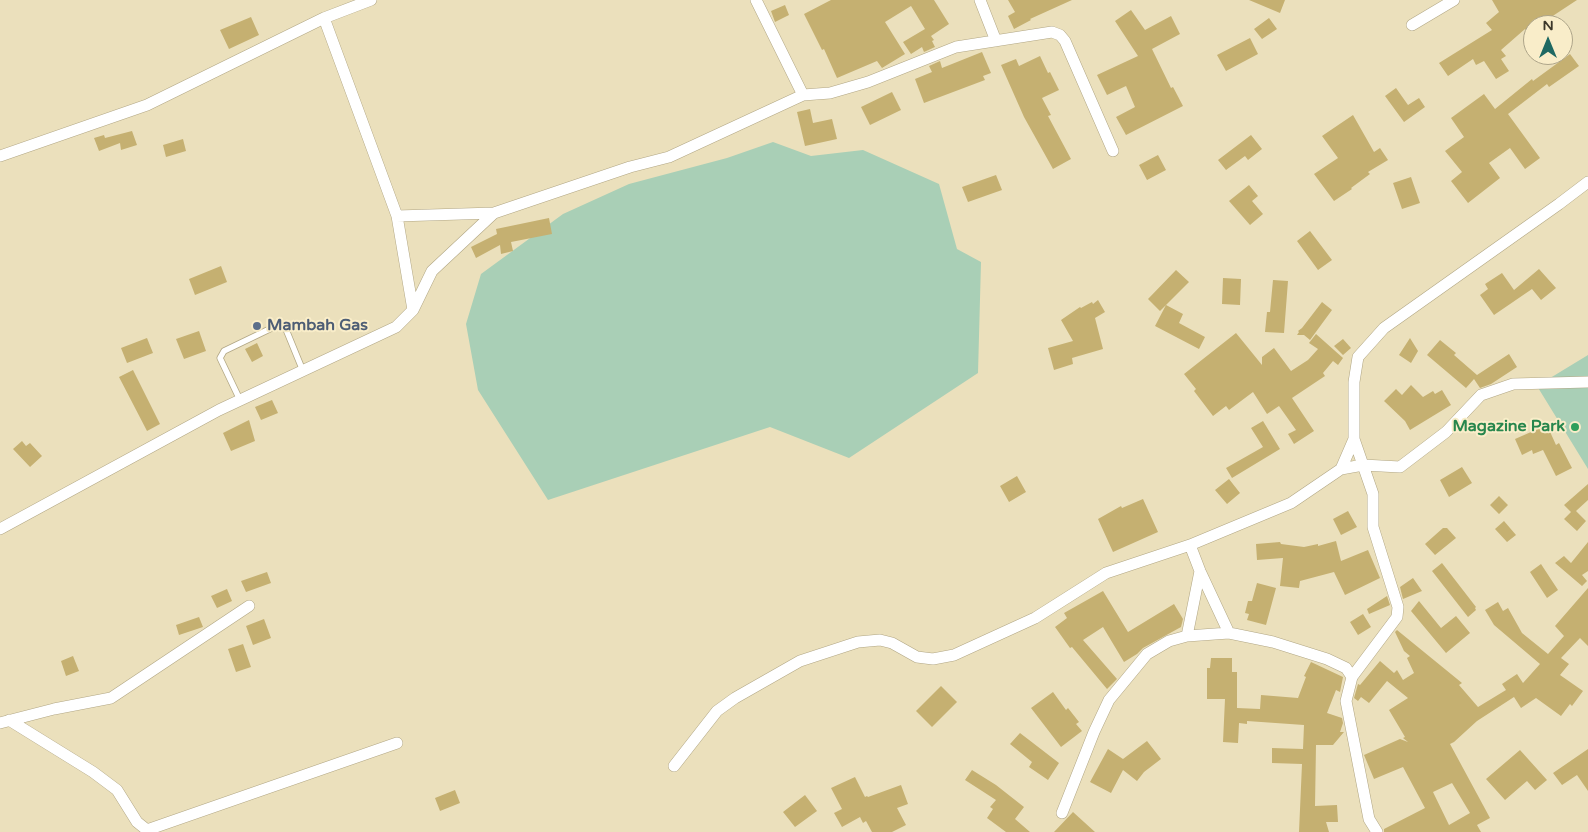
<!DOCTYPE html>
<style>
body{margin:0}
#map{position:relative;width:1588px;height:832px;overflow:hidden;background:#ebe0bc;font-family:"Varela Round",sans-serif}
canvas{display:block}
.north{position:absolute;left:1523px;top:15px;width:50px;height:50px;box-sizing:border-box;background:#f9edc9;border:1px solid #ada489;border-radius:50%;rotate:0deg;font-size:14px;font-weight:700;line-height:20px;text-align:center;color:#3c3729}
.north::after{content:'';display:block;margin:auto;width:18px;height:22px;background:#1f6962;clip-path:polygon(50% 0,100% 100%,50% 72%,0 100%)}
</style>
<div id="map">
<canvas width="1588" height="832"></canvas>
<div class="north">N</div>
</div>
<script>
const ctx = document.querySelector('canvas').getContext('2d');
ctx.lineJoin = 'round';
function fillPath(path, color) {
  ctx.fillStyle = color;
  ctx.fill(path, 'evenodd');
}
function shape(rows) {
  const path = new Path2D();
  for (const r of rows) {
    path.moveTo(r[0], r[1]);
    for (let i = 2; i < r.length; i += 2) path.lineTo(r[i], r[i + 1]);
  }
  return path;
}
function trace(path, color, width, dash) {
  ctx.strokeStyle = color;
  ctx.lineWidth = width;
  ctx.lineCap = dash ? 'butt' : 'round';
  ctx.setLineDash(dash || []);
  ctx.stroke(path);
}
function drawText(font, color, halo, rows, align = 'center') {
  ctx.font = font + ' "Varela Round",sans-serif';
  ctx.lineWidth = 4;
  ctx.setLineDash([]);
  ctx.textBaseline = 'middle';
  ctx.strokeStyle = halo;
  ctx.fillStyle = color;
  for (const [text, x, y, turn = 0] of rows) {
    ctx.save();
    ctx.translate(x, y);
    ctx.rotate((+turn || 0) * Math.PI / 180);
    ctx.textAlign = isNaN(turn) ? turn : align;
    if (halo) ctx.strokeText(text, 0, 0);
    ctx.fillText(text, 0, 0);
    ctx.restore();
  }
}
fillPath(shape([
 [773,142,811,156,863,150,939,184,957,249,981,262,978,373,849,458,770,427,548,500,478,390,466,324,481,274,563,214,629,184,727,158],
 [1588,355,1588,469,1537,386]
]), '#a9cfb6');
fillPath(shape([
 [831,0,934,0,949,24,931,36,934,40,932,41,935,47,924,52,922,47,911,54,903,42,925,29,911,6,885,22,905,54,882,68,877,61,837,78,824,49,822,50,804,14],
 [1008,0,1072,0,1030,19,1031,20,1014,29,1008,16,1015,12],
 [1249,0,1285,0,1280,13],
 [1492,0,1577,0,1539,25,1533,25,1533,29,1527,32,1525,29,1501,50,1506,56,1501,59,1509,71,1496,79,1484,61,1476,65,1473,59,1448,76,1439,63,1492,30,1486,23,1499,12],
 [785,5,789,15,775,22,771,11],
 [1131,10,1145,30,1171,16,1180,34,1152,49,1171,88,1173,87,1183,106,1126,135,1116,117,1135,107,1126,86,1107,95,1097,75,1138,56,1115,21],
 [251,17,259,35,229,49,220,30],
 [1269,18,1277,29,1262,39,1254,29],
 [1250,38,1258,54,1226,71,1217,55],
 [982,52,991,73,983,76,985,80,924,103,915,79,932,72,929,66,940,61,942,68],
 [1570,54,1579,66,1549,87,1547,84,1508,114,1540,158,1525,169,1510,148,1489,163,1500,178,1468,203,1451,181,1462,172,1445,151,1464,137,1451,118,1484,94,1495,109,1532,79,1533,81],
 [1040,56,1048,73,1050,72,1059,90,1042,98,1051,115,1048,116,1071,159,1053,169,1024,117,1001,65,1016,59,1019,66],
 [1396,88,1408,105,1419,98,1425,107,1404,122,1385,96],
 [892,92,901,110,870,125,861,107],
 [810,109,813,123,832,119,837,139,805,146,797,112],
 [1353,115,1374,152,1380,148,1388,160,1368,172,1370,174,1351,188,1352,189,1334,201,1314,174,1338,158,1322,136],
 [132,131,137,145,121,150,120,143,99,151,94,138,104,135,105,138],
 [1251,135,1262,149,1248,160,1245,156,1226,170,1218,160],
 [183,139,186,151,166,157,163,145],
 [1158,155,1166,170,1147,180,1139,165],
 [996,175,1002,190,968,202,962,187],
 [1411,177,1420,203,1402,209,1393,183],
 [1249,185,1258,196,1252,201,1263,214,1250,225,1229,201],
 [549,218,552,234,511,242,513,251,501,254,500,245,476,258,471,247,497,234,496,229],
 [1310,231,1332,260,1318,270,1297,241],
 [221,266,227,282,195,295,189,279],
 [1539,269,1556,288,1541,300,1532,289,1494,315,1480,295,1488,289,1485,284,1502,273,1514,290],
 [1176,270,1189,282,1160,311,1148,299],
 [1223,278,1241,279,1240,305,1222,304],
 [1273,280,1288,281,1284,333,1265,332,1267,312,1270,312],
 [1098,300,1105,312,1095,318,1103,349,1072,358,1073,364,1054,370,1048,348,1073,341,1061,320,1080,307,1081,308,1092,302,1093,304],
 [1322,302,1332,310,1310,340,1304,335,1297,335,1299,332,1298,331,1302,328],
 [1166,305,1183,314,1179,323,1205,337,1199,349,1155,326],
 [199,331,206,351,184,359,176,339],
 [1236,333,1262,365,1262,357,1274,348,1291,371,1308,360,1318,349,1309,343,1316,334,1343,358,1338,365,1333,361,1323,373,1325,376,1292,398,1314,431,1294,444,1288,434,1296,430,1279,406,1267,414,1253,392,1229,410,1226,406,1213,416,1194,391,1196,389,1184,374],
 [147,338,153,353,127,363,121,348],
 [1410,338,1418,351,1411,363,1399,355],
 [1343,339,1351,348,1343,355,1334,346],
 [1440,340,1456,353,1454,355,1477,375,1509,354,1517,367,1491,384,1480,388,1474,379,1466,388,1427,355],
 [257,343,263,356,252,362,245,349],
 [133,370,160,424,147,431,119,377],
 [1411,385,1423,397,1433,391,1435,394,1442,390,1451,405,1410,430,1405,421,1384,401,1396,389,1402,395],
 [272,400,278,413,261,420,255,407],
 [249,420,255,441,231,451,223,433],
 [1263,421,1280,449,1232,478,1226,468,1263,447,1251,428],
 [1547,425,1556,445,1559,443,1572,468,1556,476,1543,450,1533,454,1532,450,1522,455,1515,439],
 [22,441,26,446,30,443,42,456,30,467,13,449],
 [1462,467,1472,483,1449,497,1440,480],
 [1017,476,1026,492,1009,502,1000,486],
 [1229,479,1240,493,1227,504,1215,490],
 [1588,484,1588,500,1576,511,1586,521,1577,531,1564,519,1571,512,1564,505],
 [1499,496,1508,505,1499,514,1490,505],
 [1143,499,1158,532,1113,552,1098,519,1121,506,1122,508],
 [1348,511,1357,527,1341,535,1333,519],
 [1504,521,1516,535,1507,542,1495,529],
 [1443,528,1447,528,1456,538,1435,555,1425,544],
 [1336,541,1341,561,1368,550,1380,578,1345,595,1334,572,1300,581,1299,588,1280,586,1283,558,1257,560,1256,544,1280,542,1281,544,1304,547,1318,544,1318,546],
 [1588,542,1588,571,1582,575,1587,581,1582,586,1555,563,1564,556,1571,563],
 [1442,563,1476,607,1475,608,1476,610,1468,617,1432,571],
 [1541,564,1558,590,1547,598,1530,572],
 [267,572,271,583,246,592,241,581],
 [1413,578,1422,591,1403,599,1400,587],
 [1257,583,1276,588,1266,625,1247,620,1249,614,1245,613,1248,601,1252,601],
 [1588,588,1588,646,1580,638,1561,658,1569,664,1560,675,1583,691,1572,706,1570,704,1561,716,1536,698,1521,708,1514,697,1477,721,1454,742,1450,744,1490,818,1477,825,1481,832,1384,832,1384,829,1425,808,1403,767,1374,779,1364,755,1400,739,1408,742,1403,738,1405,737,1389,710,1408,698,1387,681,1369,703,1361,697,1358,701,1354,698,1358,684,1360,685,1380,661,1394,673,1397,670,1403,680,1414,673,1407,658,1410,656,1404,651,1395,632,1397,630,1462,683,1459,685,1478,707,1506,690,1502,684,1517,674,1523,683,1540,664,1494,625,1485,610,1498,602,1503,611,1508,608,1522,633,1548,654,1564,636,1555,626],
 [1452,783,1470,813,1449,825,1433,792],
 [227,589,232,601,217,608,211,596],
 [1103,591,1128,632,1174,604,1183,619,1181,627,1143,648,1137,654,1124,662,1103,627,1083,640,1117,679,1107,689,1072,647,1070,648,1055,627,1067,618,1064,613],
 [1387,596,1390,605,1369,614,1367,609],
 [1419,601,1441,628,1456,616,1470,633,1446,653,1411,611],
 [1363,614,1371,627,1358,635,1350,622],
 [199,617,203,627,179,635,176,625],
 [264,619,271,638,253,645,246,626],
 [243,644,251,667,236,672,228,649],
 [73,656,79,671,66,676,61,661],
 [1211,658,1232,658,1232,672,1237,672,1237,708,1260,709,1261,695,1298,698,1306,677,1304,676,1311,662,1343,677,1340,692,1336,690,1327,713,1342,718,1343,723,1340,732,1344,732,1333,745,1316,745,1315,806,1337,805,1338,822,1326,822,1329,832,1299,832,1302,764,1272,763,1272,748,1303,749,1304,725,1247,721,1247,724,1239,723,1238,743,1223,742,1225,699,1207,699,1207,668,1210,668],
 [941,686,957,702,932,727,916,711],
 [1053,692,1066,710,1068,708,1079,722,1076,724,1082,731,1061,747,1031,708],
 [1020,733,1059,763,1048,780,1029,767,1032,762,1010,744],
 [1147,741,1161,759,1144,772,1137,781,1123,770,1111,793,1090,782,1108,749,1123,759],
 [1588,749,1588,791,1577,775,1562,785,1553,773],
 [1520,750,1547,780,1535,790,1527,781,1505,800,1486,779],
 [972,770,996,785,1024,807,1015,819,1030,832,1006,832,987,818,993,809,990,807,996,800,965,780],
 [855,777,865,797,867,796,868,797,901,785,908,804,897,808,906,825,892,832,872,832,866,821,863,823,860,817,842,827,834,813,842,809,831,788],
 [455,790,460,803,440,811,435,798],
 [805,795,817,811,795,827,783,812],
 [1073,812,1095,832,1054,832]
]), '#c5b071');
const lane = shape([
 [240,400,220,358,224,351,278,325,285,327,303,371]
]);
const street = shape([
 [756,0,803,95],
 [980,0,996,41],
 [324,18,397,216,413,310],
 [1412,25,1454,0],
 [0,156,147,105,324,18,371,0],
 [397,216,494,213],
 [1354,439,1373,494,1373,527,1398,607,1397,617,1352,677,1346,701,1369,819,1377,832],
 [1341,469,1363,465,1400,467,1446,432,1481,395,1513,384,1588,382],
 [0,529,219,410,396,327,413,310,432,271,494,213,630,167,669,157,803,95,830,93,868,82,956,47,1052,32,1060,35,1065,41,1113,151],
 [1190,545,1200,571,1229,633],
 [1187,636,1200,571],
 [9,720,93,772,117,790,137,822,147,830,397,743],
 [0,723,54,709,111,698,249,606],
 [674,766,717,711,735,698,800,661,858,642,880,640,892,643,917,657,933,659,954,655,1035,618,1106,573,1190,545,1291,503,1341,469,1354,439,1354,382,1358,357,1384,328,1559,204,1588,182],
 [1062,813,1094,732,1109,700,1147,654,1169,641,1187,636,1229,633,1273,642,1327,659,1346,668,1352,677]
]);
trace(lane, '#b1a684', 7);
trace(street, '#b1a684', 12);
trace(lane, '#fff', 5.5);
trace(street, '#fff', 11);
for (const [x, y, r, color] of [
 [257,326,5,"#5c6f8a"],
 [1575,427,5,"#2e9e5b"]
]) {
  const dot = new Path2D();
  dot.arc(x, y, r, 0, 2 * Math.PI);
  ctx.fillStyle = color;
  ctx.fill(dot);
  trace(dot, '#f9edc9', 2);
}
drawText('bold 16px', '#4e5e75', '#f9edc9', [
 ["Mambah Gas",267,326]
], 'left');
drawText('bold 16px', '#27864d', '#f9edc9', [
 ["Magazine Park",1565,427]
], 'right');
</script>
